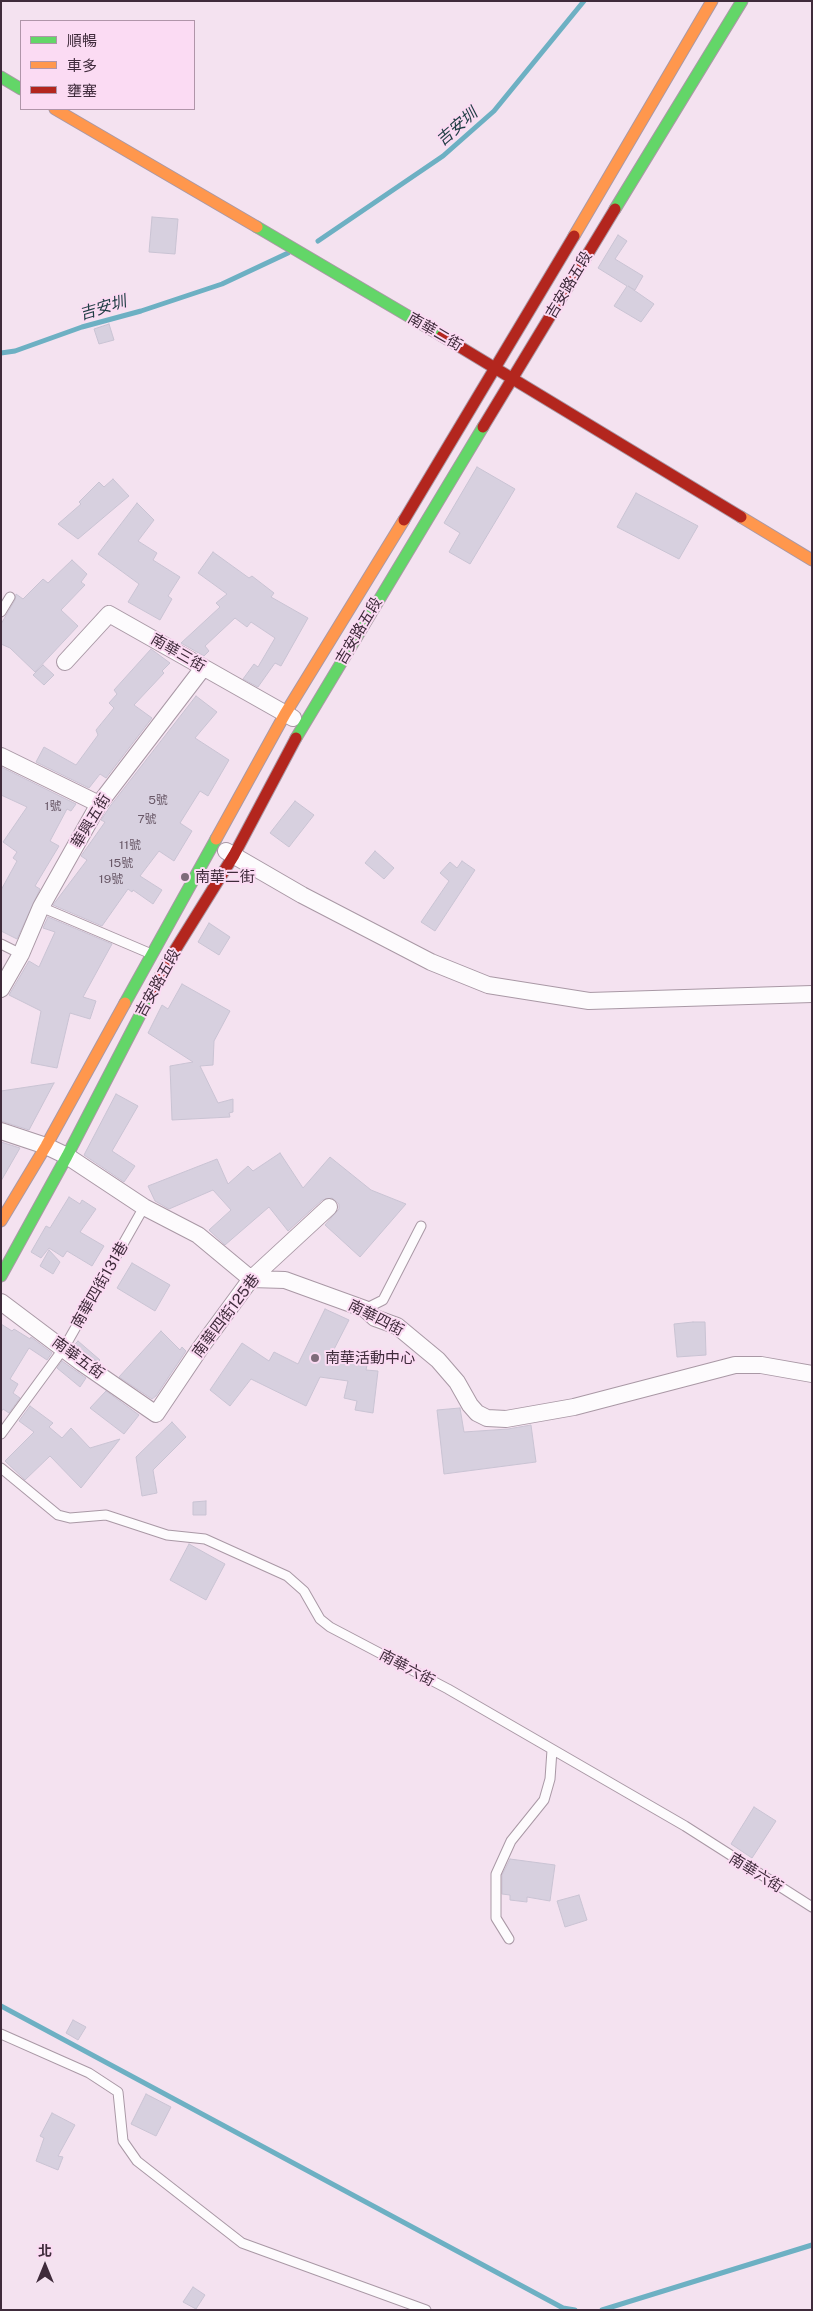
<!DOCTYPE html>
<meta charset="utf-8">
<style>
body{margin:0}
#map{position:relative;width:813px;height:2311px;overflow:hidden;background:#f4e2f0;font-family:"Public Sans","Noto Sans TC",sans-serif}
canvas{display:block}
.frame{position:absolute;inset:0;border:2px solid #3f2b3b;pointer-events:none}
.legend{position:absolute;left:20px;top:20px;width:175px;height:90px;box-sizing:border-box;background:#fbdbf3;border:1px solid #b095a9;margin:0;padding:6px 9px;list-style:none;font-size:15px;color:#3f2b3b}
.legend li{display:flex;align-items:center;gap:10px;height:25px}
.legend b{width:25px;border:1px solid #b095a9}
.north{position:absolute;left:20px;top:2241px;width:50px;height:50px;-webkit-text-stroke:4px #fbdbf3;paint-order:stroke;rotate:0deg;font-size:14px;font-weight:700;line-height:20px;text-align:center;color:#3f2b3b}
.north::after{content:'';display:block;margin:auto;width:18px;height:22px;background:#3f2b3b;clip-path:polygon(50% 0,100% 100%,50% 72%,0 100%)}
</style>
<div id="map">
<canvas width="813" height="2311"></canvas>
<div class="frame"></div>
<ul class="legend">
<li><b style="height:6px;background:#63d668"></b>順暢</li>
<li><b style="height:6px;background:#ff974d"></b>車多</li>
<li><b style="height:6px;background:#b3261e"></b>壅塞</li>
</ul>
<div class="north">北</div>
</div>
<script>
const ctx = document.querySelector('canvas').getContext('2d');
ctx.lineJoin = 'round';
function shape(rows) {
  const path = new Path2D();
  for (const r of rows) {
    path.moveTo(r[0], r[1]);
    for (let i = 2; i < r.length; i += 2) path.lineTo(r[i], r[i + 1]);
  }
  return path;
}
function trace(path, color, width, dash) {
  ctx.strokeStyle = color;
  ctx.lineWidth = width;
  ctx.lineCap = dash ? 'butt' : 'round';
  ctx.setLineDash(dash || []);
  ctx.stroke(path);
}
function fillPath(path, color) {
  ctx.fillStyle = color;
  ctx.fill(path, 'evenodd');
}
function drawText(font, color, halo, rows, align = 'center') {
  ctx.font = font + ' "Public Sans","Noto Sans TC",sans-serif';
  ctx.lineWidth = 4;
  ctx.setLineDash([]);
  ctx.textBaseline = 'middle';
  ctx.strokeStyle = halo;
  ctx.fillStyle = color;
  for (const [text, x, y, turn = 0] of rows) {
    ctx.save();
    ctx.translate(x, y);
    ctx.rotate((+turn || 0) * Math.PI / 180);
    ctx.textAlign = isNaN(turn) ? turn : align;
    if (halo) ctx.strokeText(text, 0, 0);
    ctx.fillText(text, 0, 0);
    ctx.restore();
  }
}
trace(shape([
 [318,241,443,156,494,111,584,1],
 [1,353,15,351,82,327,141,311,222,284,288,253],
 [1,2006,563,2308,575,2310],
 [602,2310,812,2245]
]), '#6db0c3', 5);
const building = shape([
 [152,217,178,219,175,254,149,252,152,217],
 [618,235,627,241,615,259,643,276,635,290,628,286,654,304,641,322,614,306,627,286,598,268,618,235],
 [109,324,114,340,99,344,94,329,109,324],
 [477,467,515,489,470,564,449,552,460,533,444,523,477,467],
 [113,479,129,496,78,539,58,524,81,504,79,502,99,482,104,487,113,479],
 [636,493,698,526,679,559,617,527,636,493],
 [137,503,154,520,138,541,157,553,153,560,180,577,168,596,172,599,160,620,128,602,139,584,98,554,137,503],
 [213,552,249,578,252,576,274,593,271,597,308,618,281,666,275,663,258,687,243,679,254,664,258,667,275,638,251,622,247,627,235,618,205,646,209,651,204,656,181,643,220,607,216,603,227,594,198,573,213,552],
 [72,560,87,574,81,582,85,585,61,610,78,626,35,672,10,648,1,644,1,624,15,600,16,594,23,599,43,579,48,583,72,560],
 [151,649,170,663,162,671,164,673,134,705,152,718,106,778,100,774,89,788,36,762,44,747,76,765,98,735,96,730,114,708,109,703,117,694,114,690,151,649],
 [43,665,54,675,44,685,33,675,43,665],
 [196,696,217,712,195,738,229,760,208,796,200,791,180,823,192,831,174,861,159,851,140,876,162,890,153,904,133,890,132,892,128,889,102,926,53,905,87,860,81,856,105,822,101,820,111,805,196,696],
 [1,767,76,804,71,811,67,809,50,841,59,846,35,886,40,889,17,939,1,931,1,890,17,861,13,858,17,852,3,842,27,807,1,795,1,767],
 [295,801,314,815,289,847,270,833,295,801],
 [375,851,394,868,384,879,365,863,375,851],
 [462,861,475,870,435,931,421,922,449,881,440,873,450,862,457,868,462,861],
 [48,917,112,944,83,997,96,1001,90,1019,70,1013,57,1068,31,1063,41,1011,9,995,29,961,39,967,55,932,43,928,48,917],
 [209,923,230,937,219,955,198,942,209,923],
 [182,984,230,1011,214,1041,213,1065,200,1066,218,1103,233,1099,233,1112,229,1113,230,1117,172,1120,170,1066,193,1062,148,1033,162,1005,168,1009,182,984],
 [54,1083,29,1130,1,1121,1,1091,54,1083],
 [116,1094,138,1106,112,1151,135,1166,124,1182,84,1155,116,1094],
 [1,1142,20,1148,1,1181,1,1142],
 [280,1153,303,1188,330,1157,371,1190,406,1204,360,1257,325,1225,339,1209,339,1204,332,1198,322,1200,288,1231,269,1207,225,1245,209,1230,231,1210,213,1190,169,1209,155,1201,148,1186,217,1159,228,1184,248,1166,253,1171,280,1153],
 [69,1197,80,1204,82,1200,96,1209,80,1232,104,1246,92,1266,67,1251,63,1257,49,1248,41,1258,31,1252,46,1226,50,1228,69,1197],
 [49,1250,60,1262,53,1274,40,1266,49,1250],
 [132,1263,170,1285,155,1311,117,1288,132,1263],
 [325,1309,349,1320,329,1359,367,1365,366,1370,378,1371,373,1413,355,1410,357,1401,344,1398,348,1381,320,1377,306,1406,251,1379,230,1406,210,1390,242,1343,269,1361,274,1352,298,1364,325,1309],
 [693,1322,705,1322,706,1355,677,1357,674,1324,693,1322],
 [1,1324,12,1331,14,1329,30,1339,31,1337,52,1353,47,1360,29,1348,10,1379,18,1384,13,1393,20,1398,9,1413,3,1409,1,1412,1,1324],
 [161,1331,180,1350,182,1347,186,1351,156,1396,152,1399,119,1377,161,1331],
 [78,1341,100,1360,98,1362,74,1345,78,1341],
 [62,1361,86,1378,80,1387,57,1368,62,1361],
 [106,1391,139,1415,124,1434,90,1408,106,1391],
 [30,1406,53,1423,49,1427,62,1438,71,1428,90,1448,120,1439,81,1488,50,1456,25,1480,5,1461,34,1432,19,1421,30,1406],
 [460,1408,464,1432,508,1429,531,1425,536,1462,444,1474,437,1410,460,1408],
 [172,1422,186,1437,153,1470,157,1493,142,1496,136,1457,172,1422],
 [206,1501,206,1515,193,1515,193,1502,206,1501],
 [189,1544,225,1564,206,1600,170,1580,189,1544],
 [754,1807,776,1821,752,1858,731,1844,754,1807],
 [510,1859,555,1865,550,1901,527,1897,527,1902,510,1900,510,1895,502,1894,502,1875,510,1859],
 [579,1895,587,1920,565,1927,557,1901,579,1895],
 [73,2020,86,2027,78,2040,66,2033,73,2020],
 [146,2094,171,2107,156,2136,131,2124,146,2094],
 [52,2113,75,2125,58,2156,63,2157,58,2170,36,2161,44,2138,40,2136,52,2113],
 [193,2287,205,2295,196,2309,183,2302,193,2287]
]);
fillPath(building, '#d7d0df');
trace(building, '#c9c3d3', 1);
const lane = shape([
 [1,612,10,597],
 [41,907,149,953],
 [1,944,21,954],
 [365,1309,383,1300,421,1226],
 [1,1434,64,1348,144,1207],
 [1,1468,58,1515,70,1518,106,1515,167,1535,205,1539,287,1576,304,1591,320,1619,330,1627,448,1689,685,1826,812,1907],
 [509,1939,496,1918,496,1874,511,1841,544,1800,550,1779,552,1750],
 [1,2034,89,2073,118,2092,123,2141,137,2161,242,2243,426,2310]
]);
const street = shape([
 [65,662,109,614,293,718],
 [1,756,99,804],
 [226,851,302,895,431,962,488,985,589,1001,812,994],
 [1,989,21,954,41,907,99,804,203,668],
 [1,1131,46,1146,67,1156,144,1207,198,1235,251,1279,285,1280,365,1309,375,1318,397,1326,438,1360,457,1382,470,1405,477,1413,487,1418,506,1419,574,1407,735,1365,761,1365,812,1374],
 [1,1302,82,1363,156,1414,201,1347,251,1279,329,1207]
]);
const fast = shape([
 [1,77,21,89],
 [615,209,742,1],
 [257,227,442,336],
 [296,738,483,427],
 [125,1003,216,839],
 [1,1276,67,1156,154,988]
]);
const slow = shape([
 [55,109,257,227],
 [574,236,712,1],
 [741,517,812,560],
 [216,839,285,714,404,520],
 [1,1221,46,1146,125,1003]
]);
const jam = shape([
 [442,336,741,517],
 [483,427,615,209],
 [404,520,574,236],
 [154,988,167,963,234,855,296,738]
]);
trace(lane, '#a998a5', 11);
trace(street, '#a998a5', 18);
trace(fast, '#a998a5', 13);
trace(slow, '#a998a5', 13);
trace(jam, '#a998a5', 13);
trace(lane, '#fdfbfd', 9);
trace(street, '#fdfbfd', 16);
trace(fast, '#63d668', 11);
trace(slow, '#ff974d', 11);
trace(jam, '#b3261e', 11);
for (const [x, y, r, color] of [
 [185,877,5,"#7e6b7a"],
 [315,1358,5,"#7e6b7a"]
]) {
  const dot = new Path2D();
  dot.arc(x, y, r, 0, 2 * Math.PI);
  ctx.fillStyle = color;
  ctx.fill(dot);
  trace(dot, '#fbdbf3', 2);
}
drawText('12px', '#685766', null, [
 ["5號",158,800],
 ["1號",53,806],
 ["7號",147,819],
 ["11號",130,845],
 ["15號",121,863],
 ["19號",111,879]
]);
drawText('15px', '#3f2b3b', '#fbdbf3', [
 ["吉安路五段",569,285,-59],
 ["南華二街",435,332,30],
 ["吉安路五段",359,631,-59],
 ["南華三街",178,653,30],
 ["華興五街",91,821,-59],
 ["吉安路五段",158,983,-61],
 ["南華四街131巷",100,1285,-60],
 ["南華四街125巷",226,1316,-53],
 ["南華四街",376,1318,27],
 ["南華五街",78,1358,36],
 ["南華六街",407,1668,28],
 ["南華六街",756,1873,32]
]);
drawText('15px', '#3f2b3b', '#fbdbf3', [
 ["南華二街",195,877],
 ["南華活動中心",325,1358]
], 'left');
drawText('italic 16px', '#1f3d44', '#fbdbf3', [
 ["吉安圳",457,127,-41],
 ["吉安圳",103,308,-17]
]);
</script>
